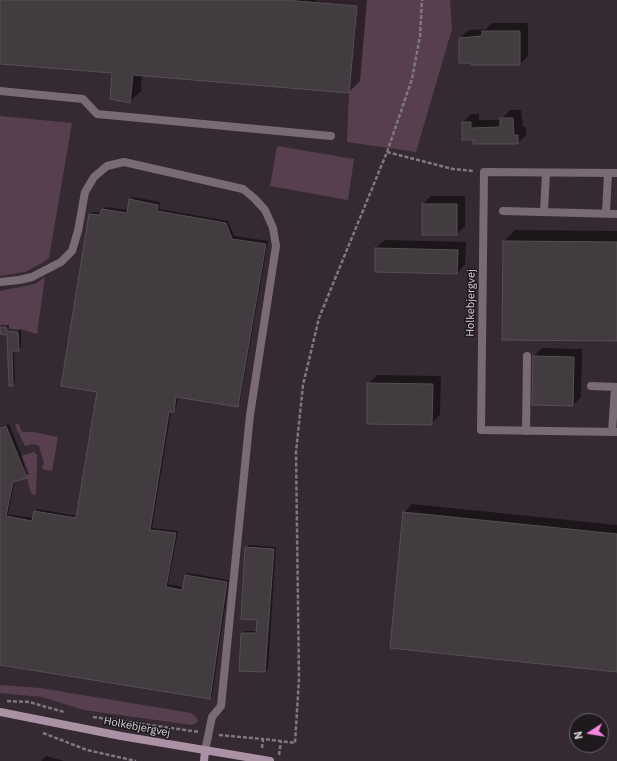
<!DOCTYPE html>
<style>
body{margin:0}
#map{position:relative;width:617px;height:761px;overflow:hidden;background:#282226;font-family:"IBM Plex Sans",sans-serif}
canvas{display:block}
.north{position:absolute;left:569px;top:713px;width:40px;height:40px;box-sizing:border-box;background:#1e191d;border:1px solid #686367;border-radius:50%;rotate:258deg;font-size:11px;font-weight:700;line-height:16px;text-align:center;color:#d7d3d6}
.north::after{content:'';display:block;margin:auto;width:14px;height:18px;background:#fc86e3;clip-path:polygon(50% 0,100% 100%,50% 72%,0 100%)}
</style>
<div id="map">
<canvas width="617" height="761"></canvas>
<div class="north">N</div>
</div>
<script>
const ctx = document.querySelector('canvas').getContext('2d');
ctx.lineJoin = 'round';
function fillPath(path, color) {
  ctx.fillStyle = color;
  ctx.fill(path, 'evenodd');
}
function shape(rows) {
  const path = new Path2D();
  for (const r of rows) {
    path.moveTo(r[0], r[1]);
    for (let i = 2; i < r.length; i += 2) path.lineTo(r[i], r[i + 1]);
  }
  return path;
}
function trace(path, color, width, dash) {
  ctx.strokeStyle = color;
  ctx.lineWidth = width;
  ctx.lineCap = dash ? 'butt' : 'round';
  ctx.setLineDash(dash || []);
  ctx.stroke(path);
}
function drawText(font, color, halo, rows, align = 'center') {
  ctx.font = font + ' "IBM Plex Sans",sans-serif';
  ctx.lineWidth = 3;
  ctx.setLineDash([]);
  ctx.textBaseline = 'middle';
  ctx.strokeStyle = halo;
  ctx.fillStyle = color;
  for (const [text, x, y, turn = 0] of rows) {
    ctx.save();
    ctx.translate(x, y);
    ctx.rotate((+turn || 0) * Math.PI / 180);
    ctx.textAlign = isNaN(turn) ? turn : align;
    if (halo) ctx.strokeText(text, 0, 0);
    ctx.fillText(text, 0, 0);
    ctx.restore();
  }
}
fillPath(shape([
 [0,0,617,0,617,761,0,761],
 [577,721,601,721,601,745,577,745]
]), '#352a32');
fillPath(shape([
 [317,0,450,0,452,29,416,152,347,142,349,93,356,6,317,2],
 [0,116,72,123,49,258,42,263,25,272,0,276],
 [277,146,354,159,348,200,270,186],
 [45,277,37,334,20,329,18,332,7,331,6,327,0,327,0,291,35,284],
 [18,423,22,432,33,432,58,437,52,471,42,469,44,463,39,446,33,444,25,446,15,425],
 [34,452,37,455,37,465,36,494,34,495,31,493,21,456],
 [0,685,40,688,191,713,197,718,198,722,192,725,84,710,42,697,0,693]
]), '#573f50');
fillPath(shape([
 [0,0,367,0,360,81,349,92,142,75,141,91,129,102,113,72,0,63],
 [492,23,528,23,528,56,520,64,460,38,469,30,486,29],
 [510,110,521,110,523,127,526,127,526,135,518,143,474,139,463,122,471,114,479,114,479,120,501,120],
 [431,196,465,196,465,226,457,234,423,204],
 [133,197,160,202,159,209,228,221,234,236,268,241,240,403,238,406,178,397,176,408,171,411,152,528,178,531,168,584,184,587,186,575,188,573,229,580,212,696,209,698,0,664,0,427,9,424,29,474,15,481,8,514,33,518,37,509,77,516,99,391,90,214,92,212,102,213,105,207,128,210,130,200],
 [515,230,617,231,617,340,504,241],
 [385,240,466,242,465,265,457,273,376,248],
 [0,325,9,325,9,329,21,330,21,347,18,350,14,350,15,382,13,385,8,334,0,333],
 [542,348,582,349,581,397,573,405,534,356],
 [377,375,441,376,440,415,431,424,368,384],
 [412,504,617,525,617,671,404,513],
 [249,545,276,547,268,669,265,671,242,633,245,631,257,631,258,619,246,547],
 [46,756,64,761,41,761]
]), '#0007');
const building = shape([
 [0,0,285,0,357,6,349,93,133,75,130,103,110,99,112,73,0,64,0,0],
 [482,31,520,31,520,65,471,65,472,63,459,63,459,38,482,36,482,31],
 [500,118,513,118,514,135,518,135,518,144,473,144,473,140,462,140,462,122,471,122,471,128,500,127,500,118],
 [129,199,158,205,157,211,226,223,232,239,266,244,238,407,176,397,174,412,169,412,150,530,176,533,166,587,182,590,185,575,227,582,210,699,0,665,0,428,6,426,27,478,13,482,6,516,32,521,34,511,76,518,97,392,61,386,89,214,100,215,102,209,127,213,129,199],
 [422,204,457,204,457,235,422,235,422,204],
 [503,241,617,242,617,341,502,340,503,241],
 [375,248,458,250,457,274,375,272,375,248],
 [0,327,6,327,7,331,18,332,19,351,12,351,13,386,9,386,7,335,0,334,0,327],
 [533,356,574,357,573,406,532,405,533,356],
 [367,383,433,384,432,425,367,424,367,383],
 [403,512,617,534,617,672,390,648,403,512],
 [245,547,274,549,265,672,239,671,241,633,256,633,257,620,241,619,245,547]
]);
fillPath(building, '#423c40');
trace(building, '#554f53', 1);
trace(shape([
 [387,152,453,169,474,171],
 [7,701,29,702,64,712],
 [93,717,199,732],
 [43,733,87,750,136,761],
 [219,735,263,739],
 [262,748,263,739,295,743,299,679,296,452,303,385,319,318,387,152,412,79,420,36,422,0],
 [279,755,281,741]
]), '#7e797d', 2.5, [4, 2]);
trace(shape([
 [0,91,83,99,97,114,331,136],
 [503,211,617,214],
 [544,212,546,173],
 [606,213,608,173],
 [0,282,19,280,32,277,61,262,72,251,78,231,85,192,94,177,107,166,124,162,243,189,254,198,265,210,273,228,276,246,250,415,221,706,212,717,205,751],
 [591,386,617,387],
 [526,431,527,356],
 [612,432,615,387]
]), '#7a6a75', 8);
trace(shape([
 [617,173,484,172,481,430,617,432]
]), '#7a6a75', 8);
trace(shape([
 [0,712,121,736,270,761],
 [204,761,205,751]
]), '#ab91a4', 8);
drawText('11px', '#d7d3d6', '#1e191d', [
 ["Holkebjergvej",471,303,-89],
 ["Holkebjergvej",137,727,11]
]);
</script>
